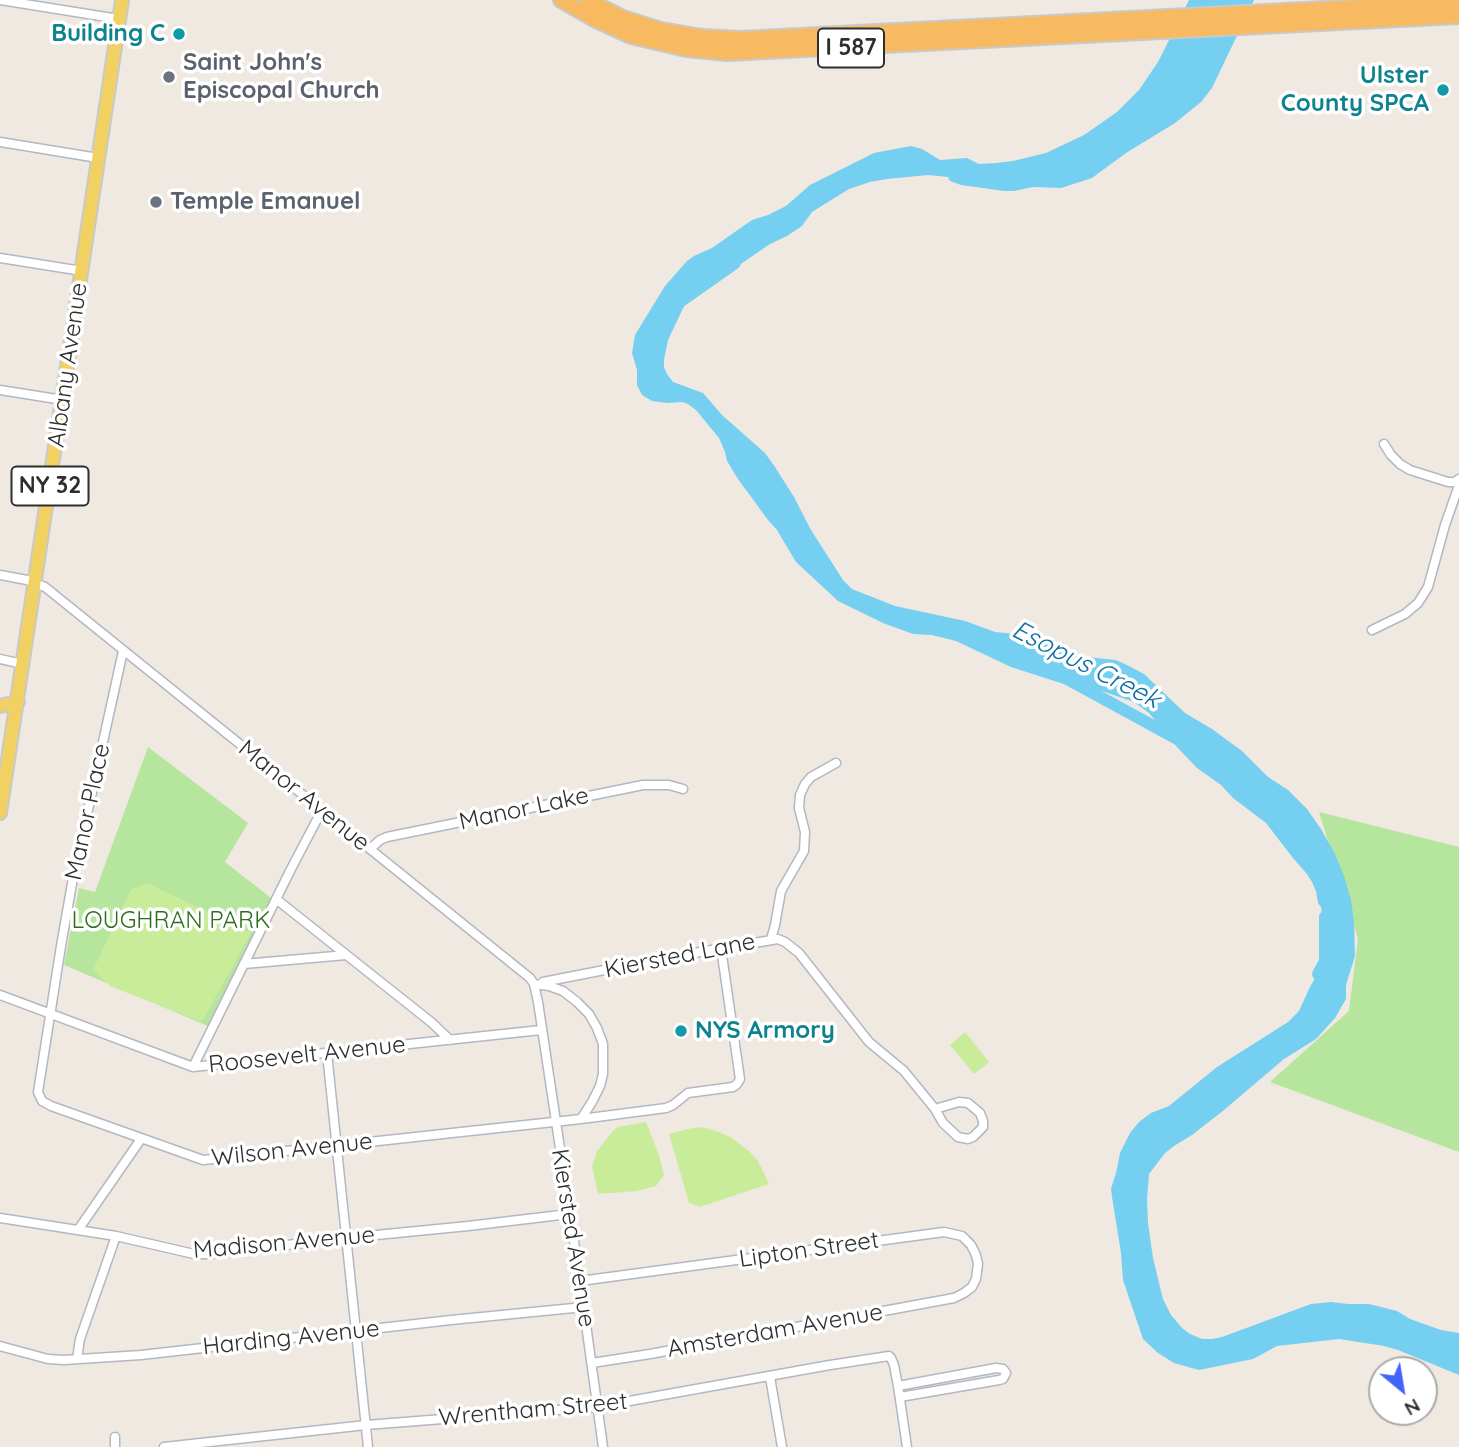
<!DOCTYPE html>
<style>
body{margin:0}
#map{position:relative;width:1459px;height:1447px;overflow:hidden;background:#efe9e1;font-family:Quicksand,sans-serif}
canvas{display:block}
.north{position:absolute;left:1368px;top:1356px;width:70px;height:70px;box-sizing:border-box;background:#fff;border:2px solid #ababab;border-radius:50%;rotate:150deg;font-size:19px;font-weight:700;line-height:28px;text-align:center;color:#2e2e2e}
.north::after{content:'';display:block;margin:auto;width:24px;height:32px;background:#4264fb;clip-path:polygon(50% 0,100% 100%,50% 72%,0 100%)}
</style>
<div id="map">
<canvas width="1459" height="1447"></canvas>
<div class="north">N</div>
</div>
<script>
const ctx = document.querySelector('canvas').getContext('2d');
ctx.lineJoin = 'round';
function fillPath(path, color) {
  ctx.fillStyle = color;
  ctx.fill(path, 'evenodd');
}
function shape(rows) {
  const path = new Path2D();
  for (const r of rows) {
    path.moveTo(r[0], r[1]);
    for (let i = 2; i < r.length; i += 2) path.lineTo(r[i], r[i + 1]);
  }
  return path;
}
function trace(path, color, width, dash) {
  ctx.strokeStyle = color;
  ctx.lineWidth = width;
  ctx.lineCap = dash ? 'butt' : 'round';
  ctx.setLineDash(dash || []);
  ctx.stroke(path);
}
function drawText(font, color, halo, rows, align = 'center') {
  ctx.font = font + ' Quicksand,sans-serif';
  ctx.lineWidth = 7;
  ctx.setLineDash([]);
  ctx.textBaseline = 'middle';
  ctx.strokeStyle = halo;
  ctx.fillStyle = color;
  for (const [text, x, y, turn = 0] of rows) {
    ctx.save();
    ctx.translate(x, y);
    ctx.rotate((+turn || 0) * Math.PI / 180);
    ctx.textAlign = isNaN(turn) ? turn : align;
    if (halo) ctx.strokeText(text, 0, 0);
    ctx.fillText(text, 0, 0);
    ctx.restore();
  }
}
fillPath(shape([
 [148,747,248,823,225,862,271,898,208,1026,64,965,79,888,95,892],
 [1319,812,1459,847,1459,1152,1270,1082,1349,1011,1358,939]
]), '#b6e59e');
fillPath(shape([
 [147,883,251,933,202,1022,110,986,93,970,131,890],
 [965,1032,989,1062,974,1074,950,1045],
 [646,1122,659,1155,664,1175,656,1186,637,1191,598,1194,592,1166,597,1151,613,1131,618,1127],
 [702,1127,719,1132,732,1138,750,1152,758,1161,769,1184,700,1207,689,1203,669,1134,687,1129]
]), '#c9ec9a');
fillPath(shape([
 [1189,0,1254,0,1212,88,1201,102,1175,123,1126,153,1092,178,1061,188,1033,187,1014,191,1004,191,961,185,950,181,948,177,928,175,887,179,870,182,849,189,812,212,802,226,787,236,770,244,732,270,712,276,696,288,686,302,668,340,664,360,664,367,667,374,673,382,703,393,722,415,765,453,775,467,794,497,811,530,843,580,852,589,895,606,965,621,995,632,1016,634,1023,637,1038,637,1057,647,1076,656,1116,660,1127,665,1144,674,1185,713,1212,729,1242,751,1268,777,1288,790,1307,809,1321,829,1335,854,1344,876,1351,900,1354,923,1355,956,1346,985,1346,999,1335,1018,1316,1039,1284,1059,1224,1110,1192,1135,1174,1146,1165,1153,1149,1174,1147,1199,1148,1223,1153,1258,1160,1287,1163,1299,1171,1315,1182,1328,1190,1334,1202,1339,1212,1339,1222,1337,1311,1304,1331,1302,1348,1304,1369,1304,1397,1311,1410,1319,1441,1330,1459,1333,1459,1375,1398,1350,1384,1346,1339,1339,1277,1346,1253,1359,1199,1370,1174,1363,1158,1353,1143,1339,1123,1280,1121,1253,1112,1197,1111,1189,1116,1173,1120,1153,1130,1133,1139,1122,1151,1113,1169,1106,1217,1067,1288,1022,1299,1011,1309,989,1325,960,1326,942,1321,907,1318,903,1316,891,1312,882,1307,874,1293,858,1266,823,1233,798,1221,785,1197,768,1177,747,1149,713,1134,702,1102,691,1070,686,1011,667,956,641,932,635,913,634,883,623,838,601,796,562,777,530,768,520,738,479,727,461,725,452,719,438,696,410,688,404,682,402,667,403,652,401,642,395,637,385,637,370,632,353,635,335,665,286,687,261,694,256,712,248,752,220,768,215,786,206,810,185,874,153,911,146,922,149,940,160,967,158,979,164,996,163,1013,161,1046,153,1084,135,1117,112,1139,90,1158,62]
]), '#75cff0');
trace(shape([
 [681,301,735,263],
 [1069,680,1179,740],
 [1318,974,1325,961,1325,917]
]), '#75cff0', 12);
const minor = shape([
 [0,0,119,19],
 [0,142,98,158],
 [0,258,82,271],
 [0,390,63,400],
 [1384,444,1391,455,1400,464,1410,470,1448,482,1455,482,1459,479],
 [0,575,27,580,45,587,530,978,534,984,538,1002,580,1281,603,1447],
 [1372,630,1405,614,1418,603,1428,587,1445,525,1459,485],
 [123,651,73,878,61,946,38,1092,42,1101,51,1106,203,1160,581,1119,592,1102,600,1086,603,1074,603,1044,597,1028,589,1014,577,1002,563,991,549,986,534,984],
 [0,659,23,664],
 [370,849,380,840,387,837,643,785,669,785,683,789],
 [276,899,431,1022,450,1040],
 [771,939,775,925,781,891,804,851,805,832,799,808,800,795,805,784,811,777,836,763],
 [244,964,346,955],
 [543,982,676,956,778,939,785,942,799,953,869,1042,904,1071,935,1109,959,1102,968,1103,980,1113,983,1121,983,1127,973,1137,968,1139,958,1137,943,1123,935,1109],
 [0,995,193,1067,541,1030],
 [327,1053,368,1447],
 [193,1067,291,869,322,810],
 [581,1119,666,1108,673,1105,688,1093,733,1087,737,1084,740,1079,721,948],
 [0,1218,116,1236,194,1254,211,1254,346,1238,468,1226,569,1214],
 [78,1230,141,1139],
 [580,1281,944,1232,962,1236,971,1245,976,1255,978,1264,976,1279,972,1287,964,1293,954,1298,650,1354,592,1363],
 [0,1346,48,1359,64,1360,141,1355,451,1320,584,1307],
 [77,1359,80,1339,116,1236],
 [770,1377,782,1447],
 [898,1386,996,1368,1003,1369,1006,1373,1003,1379,999,1380,900,1397],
 [115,1447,115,1437],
 [164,1447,366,1425,596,1407,830,1365,889,1356,891,1358,894,1365,898,1386,907,1447]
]);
const primary = shape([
 [0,706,18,702],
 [0,813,122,0]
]);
const trunk = shape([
 [561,0,594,19,631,36,686,49,727,53,1459,16],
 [587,0,623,18,661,30,702,37,741,39,1459,2]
]);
trace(minor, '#b4b7c1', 11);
trace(primary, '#c9c9c9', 16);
trace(trunk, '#c9c9c9', 18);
trace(minor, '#fff', 8);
trace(primary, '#f2d163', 12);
trace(trunk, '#f8ba60', 14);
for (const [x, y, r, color] of [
 [179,34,7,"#0f9aa8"],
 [169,77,7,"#6b7280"],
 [1443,90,7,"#0f9aa8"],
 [156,202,7,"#6b7280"],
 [681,1031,7,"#0f9aa8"]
]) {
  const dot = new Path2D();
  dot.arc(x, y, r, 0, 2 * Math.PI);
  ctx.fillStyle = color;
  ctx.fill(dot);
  trace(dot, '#fff', 2.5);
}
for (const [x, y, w] of [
 [851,48,66],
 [50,486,77]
]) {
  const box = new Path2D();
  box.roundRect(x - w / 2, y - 19.5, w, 39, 5);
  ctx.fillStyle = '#fff';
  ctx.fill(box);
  trace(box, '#2e2e2e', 2);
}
drawText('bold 23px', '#2e2e2e', null, [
 ["I 587",851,48],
 ["NY 32",50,486]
]);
drawText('bold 24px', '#0d838f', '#fff', [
 ["Building C",165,34],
 ["Ulster",1429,76],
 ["County SPCA",1429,104],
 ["NYS Armory",695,1031,"left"]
], 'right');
drawText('bold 24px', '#5b616d', '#fff', [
 ["Saint John's",183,63],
 ["Episcopal Church",183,91],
 ["Temple Emanuel",170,202]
], 'left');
drawText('24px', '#2e2e2e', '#fff', [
 ["Albany Avenue",68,365,-82],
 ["Manor Avenue",304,796,39],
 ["Manor Lake",524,809,-12],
 ["Manor Place",88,812,-78],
 ["Kiersted Lane",680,956,-11],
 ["Roosevelt Avenue",307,1055,-6],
 ["Wilson Avenue",292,1150,-6],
 ["Kiersted Avenue",573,1238,81],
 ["Madison Avenue",284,1243,-5],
 ["Lipton Street",809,1250,-8],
 ["Amsterdam Avenue",775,1331,-10],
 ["Harding Avenue",291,1338,-6],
 ["Wrentham Street",533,1410,-5]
]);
drawText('24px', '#2c6e1b', '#fff', [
 ["LOUGHRAN PARK",171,921]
]);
drawText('italic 26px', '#0d6fa3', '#fff', [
 ["Esopus Creek",1086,665,27]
]);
</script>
